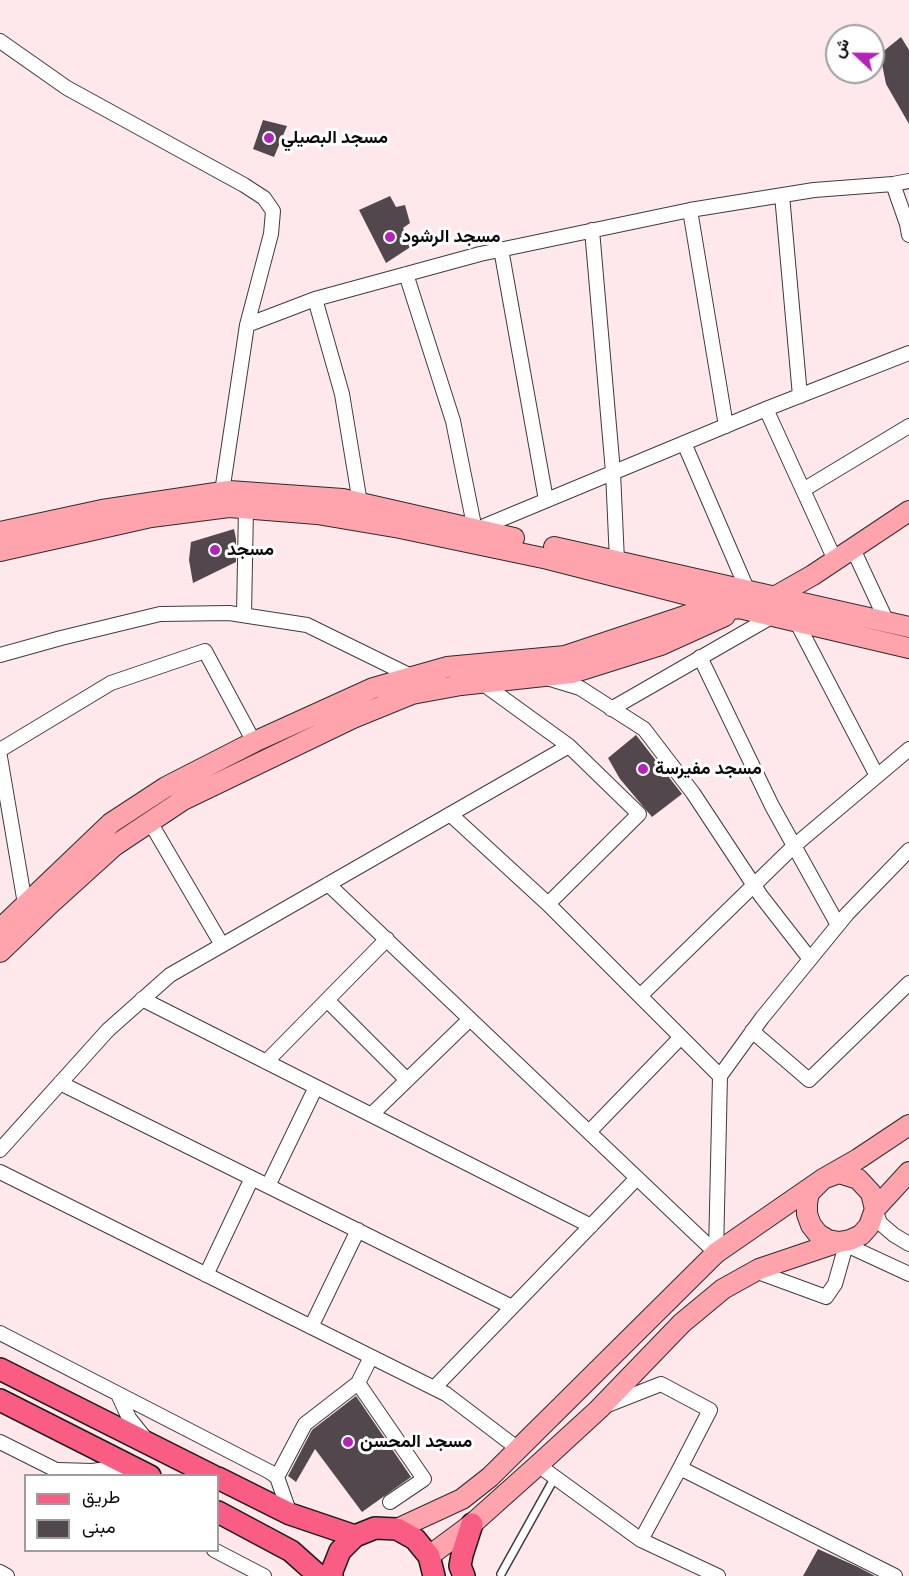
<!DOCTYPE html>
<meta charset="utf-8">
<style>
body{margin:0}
#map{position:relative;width:909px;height:1576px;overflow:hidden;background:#ffe8ec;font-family:"IBM Plex Serif",Vazirmatn,serif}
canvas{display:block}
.legend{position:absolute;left:24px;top:1474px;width:195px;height:78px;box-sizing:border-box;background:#fff;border:2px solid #9d9d9d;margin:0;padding:8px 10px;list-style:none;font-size:18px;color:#0a0a0a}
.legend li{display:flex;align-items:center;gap:12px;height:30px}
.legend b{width:30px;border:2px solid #9d9d9d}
.north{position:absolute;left:825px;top:24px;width:60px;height:60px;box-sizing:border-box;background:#fff;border:2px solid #9d9d9d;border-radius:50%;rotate:292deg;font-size:16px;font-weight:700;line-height:24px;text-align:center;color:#0a0a0a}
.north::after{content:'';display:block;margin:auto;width:21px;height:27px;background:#b323ba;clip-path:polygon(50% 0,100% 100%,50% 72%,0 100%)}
</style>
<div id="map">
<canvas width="909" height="1576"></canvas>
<ul class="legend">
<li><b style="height:8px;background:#fa5d83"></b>طريق</li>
<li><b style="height:16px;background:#53474e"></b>مبنى</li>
</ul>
<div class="north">ش</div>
</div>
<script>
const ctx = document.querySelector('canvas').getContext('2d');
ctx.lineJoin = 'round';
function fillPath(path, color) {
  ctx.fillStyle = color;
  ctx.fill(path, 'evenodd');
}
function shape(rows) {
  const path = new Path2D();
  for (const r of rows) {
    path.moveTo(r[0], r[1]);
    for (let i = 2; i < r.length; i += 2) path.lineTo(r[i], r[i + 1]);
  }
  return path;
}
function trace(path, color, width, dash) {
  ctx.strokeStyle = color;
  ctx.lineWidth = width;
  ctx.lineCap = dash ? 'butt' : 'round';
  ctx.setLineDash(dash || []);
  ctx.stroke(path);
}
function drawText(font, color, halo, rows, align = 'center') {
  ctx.font = font + ' "IBM Plex Serif",Vazirmatn,serif';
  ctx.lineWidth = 6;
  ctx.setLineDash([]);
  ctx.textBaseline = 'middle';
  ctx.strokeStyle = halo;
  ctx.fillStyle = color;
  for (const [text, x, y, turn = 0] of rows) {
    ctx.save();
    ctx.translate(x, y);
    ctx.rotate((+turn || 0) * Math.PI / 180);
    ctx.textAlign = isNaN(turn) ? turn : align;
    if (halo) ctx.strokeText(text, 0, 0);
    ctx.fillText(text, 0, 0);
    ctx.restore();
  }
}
fillPath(shape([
 [901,37,909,50,909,124,886,84,880,54],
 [263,120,287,126,274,157,253,149],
 [390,196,396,207,405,205,410,223,403,228,412,246,386,263,359,210],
 [234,529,236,539,236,562,193,583,189,560,191,542],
 [636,735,682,794,652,817,620,779,608,758],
 [356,1396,411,1477,362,1512,315,1449,296,1482,288,1476,312,1430],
 [818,1549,858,1567,875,1576,803,1576]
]), '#53474e');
const lane = shape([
 [501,1574,555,1477]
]);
const street = shape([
 [0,41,67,88,244,185,264,198,273,211,271,234,247,325,222,492],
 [893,184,907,224,909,235],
 [782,195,800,396],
 [690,210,726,426],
 [592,230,613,472,617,561],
 [501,249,546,500],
 [406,274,453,421,475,530,766,409,909,353],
 [315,299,342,394,360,503],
 [247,325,315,299,480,254,690,210,814,190,893,184,909,181],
 [766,409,835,560],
 [684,443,747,589],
 [803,490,909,426],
 [853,549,887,622],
 [244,615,246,508],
 [796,621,877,776],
 [0,655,61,638,160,614,229,613,307,625,413,677],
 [700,657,772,806,838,925],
 [547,678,580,688,644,729,693,793,761,896,810,959],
 [482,683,569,746,639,814,548,904],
 [611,709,773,616],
 [0,750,111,683,205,651,254,742],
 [0,757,25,904],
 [450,814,548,904,720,1076,716,1253],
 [150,822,222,945],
 [328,884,716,1253],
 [640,996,794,846,909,749],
 [142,999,591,1226],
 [327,1000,407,1080],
 [752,1031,809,1080,909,983],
 [266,1062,387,939],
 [720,1076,762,1018,847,914,909,850],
 [60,1083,512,1307],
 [371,1115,470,1019],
 [589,1132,681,1037],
 [0,1150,108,1030,170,975,569,746],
 [0,1172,446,1394,517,1448],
 [268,1186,316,1087],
 [875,1209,880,1223,894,1235,909,1244],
 [840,1242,909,1274],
 [755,1271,826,1297,835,1284,846,1245],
 [206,1275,252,1178],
 [311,1327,358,1230],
 [0,1333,270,1472,277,1477,290,1514],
 [358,1383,371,1357],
 [434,1388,637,1178],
 [118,1394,129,1418,145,1438],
 [605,1406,661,1384,710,1410,680,1468],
 [0,1442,68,1476],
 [538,1465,641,1540,718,1576],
 [58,1470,92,1471,129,1466],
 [277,1477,305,1424,358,1383,424,1479,390,1502],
 [641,1540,680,1468,895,1576],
 [214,1550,264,1576],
 [0,1572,7,1576]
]);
const secondary = shape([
 [0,532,102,510,229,491,343,499,514,538],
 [554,547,909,627],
 [0,551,151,517,229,507,317,514,400,528,548,559,739,608,909,648],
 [0,929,111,823,166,787,254,742,373,688,447,667,565,656,688,615,739,608,776,596,813,575,909,511],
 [0,952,51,903,114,846,183,800,353,718,412,694,461,685,572,673,661,645,725,616],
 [875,1209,909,1172],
 [397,1529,462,1499,490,1477,716,1253,823,1179,858,1159,909,1125],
 [429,1556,472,1524,538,1465,599,1409,682,1323,723,1289,759,1269,839,1242,850,1240,861,1235,869,1226,875,1209,871,1193,858,1179,839,1173,823,1179,809,1193,807,1203,807,1214,811,1225,818,1234,828,1240,839,1242]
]);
const primary = shape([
 [0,1369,213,1476],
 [0,1400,150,1476],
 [218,1478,290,1514,355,1536],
 [218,1512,291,1551,319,1576],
 [332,1576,332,1571,340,1551,355,1536,375,1528,397,1529,415,1539,429,1556,434,1576],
 [464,1576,460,1566,462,1555,472,1524]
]);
trace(lane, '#3d3d3d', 10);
trace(street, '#3d3d3d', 16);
trace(secondary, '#2c2c2c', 22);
trace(primary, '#1b1b1b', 24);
trace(lane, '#fff', 7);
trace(street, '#fff', 14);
trace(secondary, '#ffa3ad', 20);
trace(primary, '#fa5d83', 21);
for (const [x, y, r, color] of [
 [269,138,6,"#b323ba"],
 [390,237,6,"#b323ba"],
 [215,550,6,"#b323ba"],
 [643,769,6,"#b323ba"],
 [348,1442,6,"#b323ba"]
]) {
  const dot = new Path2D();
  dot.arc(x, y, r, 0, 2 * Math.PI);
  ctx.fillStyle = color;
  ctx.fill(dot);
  trace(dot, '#fff', 2);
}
drawText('bold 18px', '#0a0a0a', '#fff', [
 ["مسجد البصيلي",281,138],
 ["مسجد الرشود",402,237],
 ["مسجد",227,550],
 ["مسجد مفيرسة",655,769],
 ["مسجد المحسن",360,1442]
], 'left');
</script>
